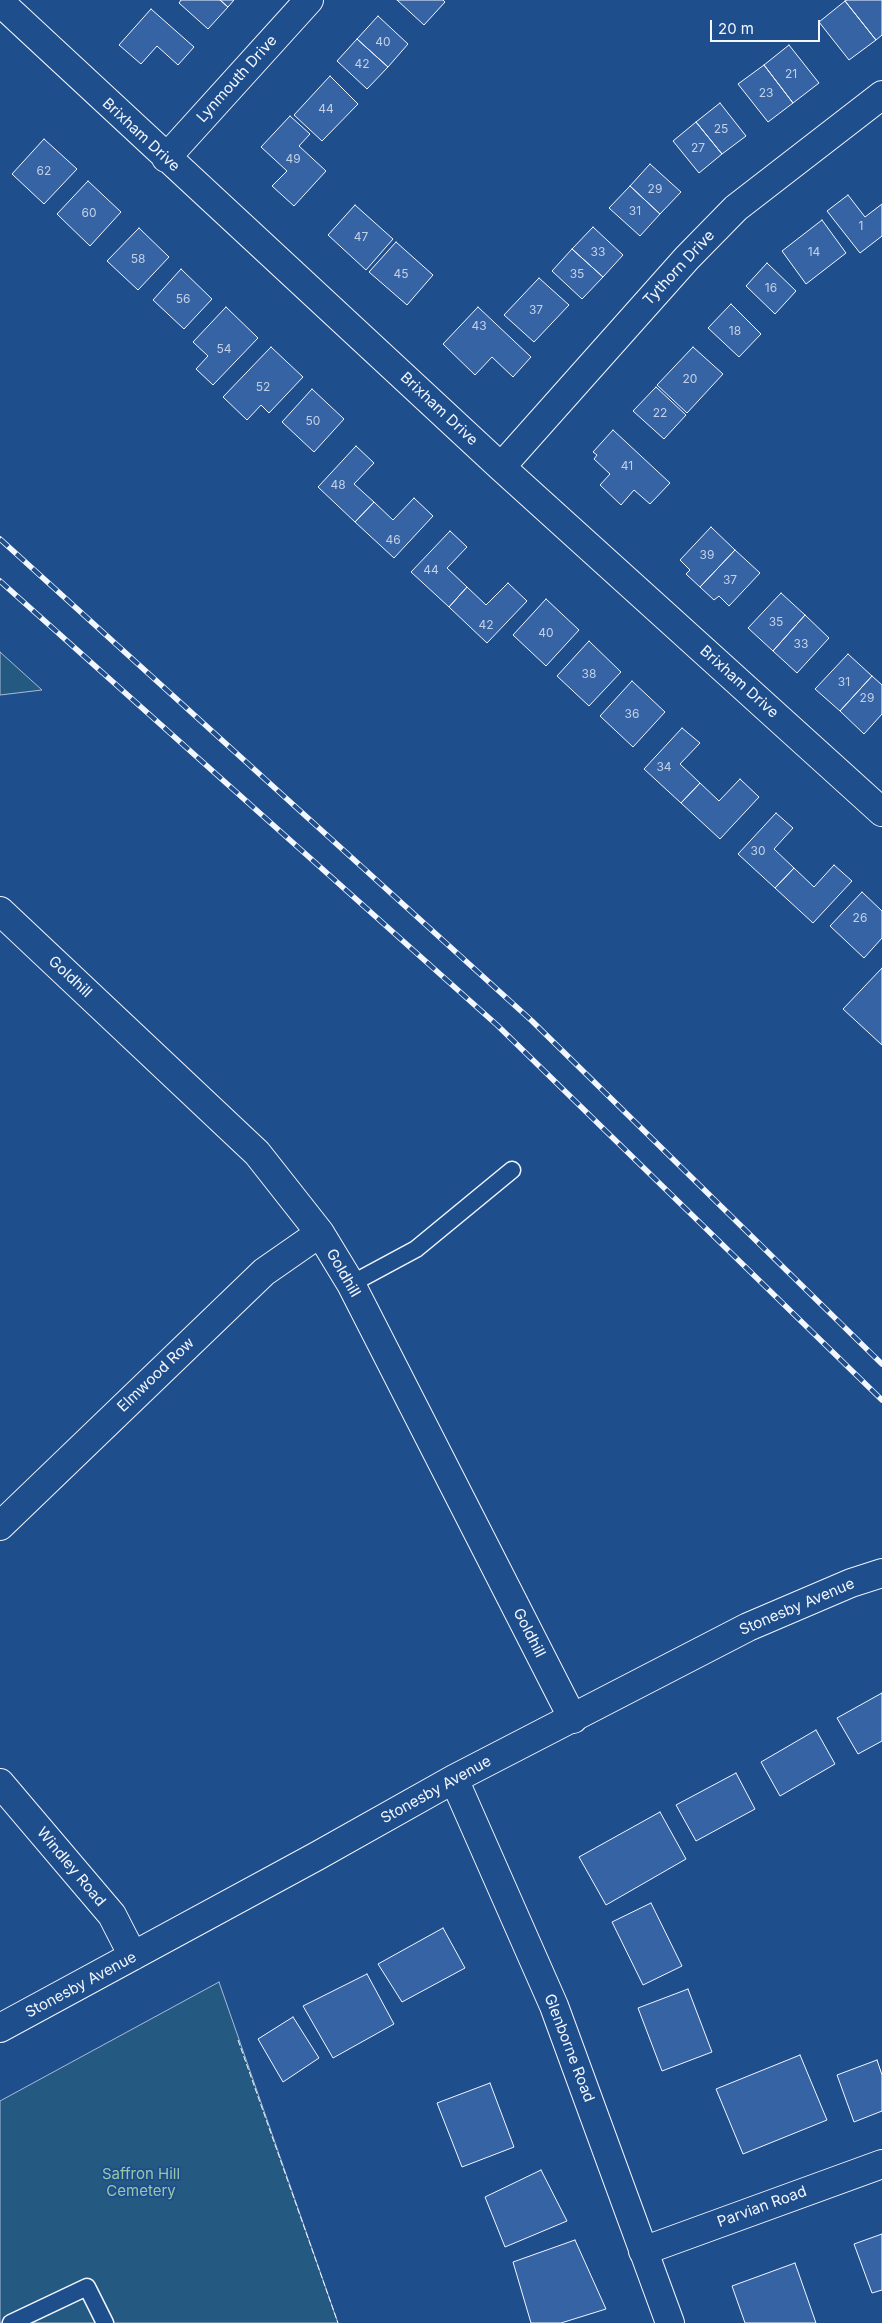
<!DOCTYPE html>
<style>
body{margin:0}
#map{position:relative;width:882px;height:2323px;overflow:hidden;background:#1f4e8c;font-family:Inter,sans-serif}
canvas{display:block}
.scale{position:absolute;left:710px;top:20px;width:110px;height:22px;box-sizing:border-box;border:2px solid #f2f6ff;border-top:0;padding-left:6px;font-size:15px;line-height:18px;white-space:nowrap;color:#f2f6ff;-webkit-text-stroke:4px #1f4e8c;paint-order:stroke}
</style>
<div id="map">
<canvas width="882" height="2323"></canvas>
<div class="scale">20 m</div>
</div>
<script>
const ctx = document.querySelector('canvas').getContext('2d');
ctx.lineJoin = 'round';
function fillPath(path, color) {
  ctx.fillStyle = color;
  ctx.fill(path, 'evenodd');
}
function shape(rows) {
  const path = new Path2D();
  for (const r of rows) {
    path.moveTo(r[0], r[1]);
    for (let i = 2; i < r.length; i += 2) path.lineTo(r[i], r[i + 1]);
  }
  return path;
}
function trace(path, color, width, dash) {
  ctx.strokeStyle = color;
  ctx.lineWidth = width;
  ctx.lineCap = dash ? 'butt' : 'round';
  ctx.setLineDash(dash || []);
  ctx.stroke(path);
}
function drawText(font, color, halo, rows, align = 'center') {
  ctx.font = font + ' Inter,sans-serif';
  ctx.lineWidth = 4;
  ctx.setLineDash([]);
  ctx.textBaseline = 'middle';
  ctx.strokeStyle = halo;
  ctx.fillStyle = color;
  for (const [text, x, y, turn = 0] of rows) {
    ctx.save();
    ctx.translate(x, y);
    ctx.rotate((+turn || 0) * Math.PI / 180);
    ctx.textAlign = isNaN(turn) ? turn : align;
    if (halo) ctx.strokeText(text, 0, 0);
    ctx.fillText(text, 0, 0);
    ctx.restore();
  }
}
const green = shape([
 [0,652,42,690,0,695,0,652],
 [219,1982,338,2323,0,2323,0,2101,219,1982]
]);
fillPath(green, '#245a82');
trace(green, '#a8bbd7', 1);
const building = shape([
 [181,0,220,0,228,7,208,29,179,3,181,0],
 [220,0,234,0,228,7,220,0],
 [397,0,443,0,445,2,424,25,397,0],
 [847,0,882,0,882,35,876,40,845,1,847,0],
 [845,1,876,40,849,60,819,22,845,1],
 [151,9,194,47,178,65,157,46,141,64,119,45,151,9],
 [378,16,408,44,388,67,357,39,378,16],
 [357,39,388,67,367,89,337,61,357,39],
 [789,45,819,83,793,103,764,65,789,45],
 [764,65,793,103,768,122,738,84,764,65],
 [330,76,358,104,322,141,294,115,330,76],
 [720,103,746,136,722,154,696,122,720,103],
 [290,116,310,134,299,146,326,171,294,206,272,186,287,171,261,147,290,116],
 [696,122,722,154,699,173,673,141,696,122],
 [44,139,77,169,44,204,12,174,44,139],
 [650,164,681,192,660,214,630,186,650,164],
 [88,181,121,212,90,246,57,214,88,181],
 [630,186,660,214,640,236,609,208,630,186],
 [848,195,865,217,882,204,882,236,860,253,827,211,848,195],
 [355,205,393,239,366,270,328,235,355,205],
 [822,220,846,253,806,284,782,251,822,220],
 [593,227,623,255,603,277,572,249,593,227],
 [139,228,169,257,138,290,107,261,139,228],
 [396,242,433,275,407,305,369,272,396,242],
 [572,249,603,277,582,299,552,271,572,249],
 [767,263,796,291,775,314,746,286,767,263],
 [181,269,212,299,184,329,153,300,181,269],
 [539,278,569,305,534,342,504,315,539,278],
 [731,304,761,334,739,357,708,328,731,304],
 [226,307,258,338,213,385,196,369,208,356,193,342,226,307],
 [478,307,531,357,513,377,492,357,475,375,443,344,478,307],
 [271,347,303,377,269,413,261,405,247,420,223,397,271,347],
 [693,347,723,374,687,413,657,385,693,347],
 [656,387,686,415,664,439,633,411,656,387],
 [312,389,344,419,314,452,282,422,312,389],
 [613,430,670,483,650,504,634,490,621,505,600,485,610,474,594,459,597,455,593,452,613,430],
 [356,446,374,463,354,484,374,502,355,522,318,487,356,446],
 [414,498,433,516,394,558,355,522,374,502,393,520,414,498],
 [711,527,735,550,700,587,686,574,690,570,680,560,711,527],
 [450,531,467,547,447,568,467,587,449,607,411,572,450,531],
 [735,550,760,573,729,606,719,596,714,600,700,587,735,550],
 [508,583,527,601,487,643,449,607,467,587,486,605,508,583],
 [781,593,805,615,773,651,748,628,781,593],
 [546,599,579,630,546,666,513,635,546,599],
 [805,615,829,638,797,673,773,651,805,615],
 [589,641,621,672,589,706,557,676,589,641],
 [848,654,872,676,840,711,815,689,848,654],
 [872,676,882,685,882,714,864,734,840,711,872,676],
 [632,681,665,712,633,747,600,716,632,681],
 [682,728,700,743,680,764,700,783,681,803,644,769,682,728],
 [740,779,759,797,720,839,681,803,700,783,719,801,740,779],
 [776,813,793,828,774,849,794,868,775,888,738,854,776,813],
 [834,865,852,881,813,923,775,888,794,868,814,887,834,865],
 [862,892,882,911,882,938,864,958,830,926,862,892],
 [882,968,882,1045,843,1009,882,968],
 [882,1693,882,1741,858,1754,837,1718,882,1693],
 [816,1730,835,1764,780,1796,761,1762,816,1730],
 [736,1773,755,1809,696,1841,676,1805,736,1773],
 [660,1812,686,1859,606,1905,579,1857,660,1812],
 [651,1903,682,1966,643,1985,612,1922,651,1903],
 [443,1928,465,1968,402,2002,378,1964,443,1928],
 [367,1974,394,2024,333,2058,303,2006,367,1974],
 [688,1989,712,2052,662,2071,638,2008,688,1989],
 [293,2017,319,2058,283,2082,258,2039,293,2017],
 [800,2055,827,2120,743,2154,716,2089,800,2055],
 [877,2060,882,2075,882,2111,854,2122,837,2075,877,2060],
 [490,2083,514,2147,462,2167,437,2103,490,2083],
 [541,2170,567,2221,505,2247,485,2197,541,2170],
 [882,2234,882,2290,872,2293,854,2244,882,2234],
 [575,2240,606,2309,561,2323,531,2323,513,2262,575,2240],
 [795,2263,816,2323,745,2323,732,2286,795,2263]
]);
fillPath(building, '#3563a3');
trace(building, '#f2f6ff', 1);
const lane = shape([
 [351,1284,416,1249,512,1170],
 [11,2323,87,2287,105,2323]
]);
const street = shape([
 [0,2,501,467,882,812],
 [166,158,309,0],
 [501,467,687,258,736,208,882,95],
 [0,911,257,1153,320,1233,351,1284,573,1719],
 [0,1526,264,1272,320,1233],
 [643,2251,882,2164]
]);
const secondary = shape([
 [454,1779,554,2006,670,2323],
 [0,1783,112,1915,133,1956],
 [0,2028,317,1856,454,1779,748,1627,851,1583,882,1573]
]);
trace(lane, '#f2f6ff', 19);
trace(street, '#f2f6ff', 30);
trace(secondary, '#f2f6ff', 30);
trace(lane, '#1f4e8c', 16);
trace(street, '#1f4e8c', 28);
trace(secondary, '#1f4e8c', 28);
const rail = shape([
 [0,539,532,1021,882,1364],
 [0,581,497,1025,882,1400]
]);
trace(rail, '#f2f6ff', 5.5);
trace(rail, '#1f4e8c', 4, [11]);
trace(shape([
 [238,2040,338,2323]
]), '#f2f6ff', 1, [6, 2.5]);
drawText('12px', '#c3d1e8', null, [
 ["40",383,42],
 ["42",362,64],
 ["21",791,74],
 ["23",766,93],
 ["44",326,109],
 ["25",721,129],
 ["27",698,148],
 ["49",293,159],
 ["62",44,171],
 ["29",655,189],
 ["31",635,211],
 ["60",89,213],
 ["1",861,226],
 ["47",361,237],
 ["33",598,252],
 ["14",814,252],
 ["58",138,259],
 ["45",401,274],
 ["35",577,274],
 ["16",771,288],
 ["56",183,299],
 ["37",536,310],
 ["43",479,326],
 ["18",735,331],
 ["54",224,349],
 ["20",690,379],
 ["52",263,387],
 ["22",660,413],
 ["50",313,421],
 ["41",627,466],
 ["48",338,485],
 ["46",393,540],
 ["39",707,555],
 ["44",431,570],
 ["37",730,580],
 ["35",776,622],
 ["42",486,625],
 ["40",546,633],
 ["33",801,644],
 ["38",589,674],
 ["31",844,682],
 ["29",867,698],
 ["36",632,714],
 ["34",664,767],
 ["30",758,851],
 ["26",860,918]
]);
drawText('15px', '#f2f6ff', '#1f4e8c', [
 ["Lynmouth Drive",237,79,-48],
 ["Brixham Drive",141,135,43],
 ["Tythorn Drive",679,268,-47],
 ["Brixham Drive",439,409,43],
 ["Brixham Drive",739,682,42],
 ["Goldhill",70,977,43],
 ["Goldhill",343,1273,60],
 ["Elmwood Row",156,1375,-44],
 ["Stonesby Avenue",797,1607,-23],
 ["Goldhill",529,1633,63],
 ["Stonesby Avenue",436,1790,-29],
 ["Windley Road",71,1867,50],
 ["Stonesby Avenue",81,1985,-28],
 ["Glenborne Road",569,2048,69],
 ["Parvian Road",762,2207,-20]
]);
drawText('15px', '#97c8a6', '#1f4e8c', [
 ["Saffron Hill",141,2174],
 ["Cemetery",141,2191]
]);
</script>
